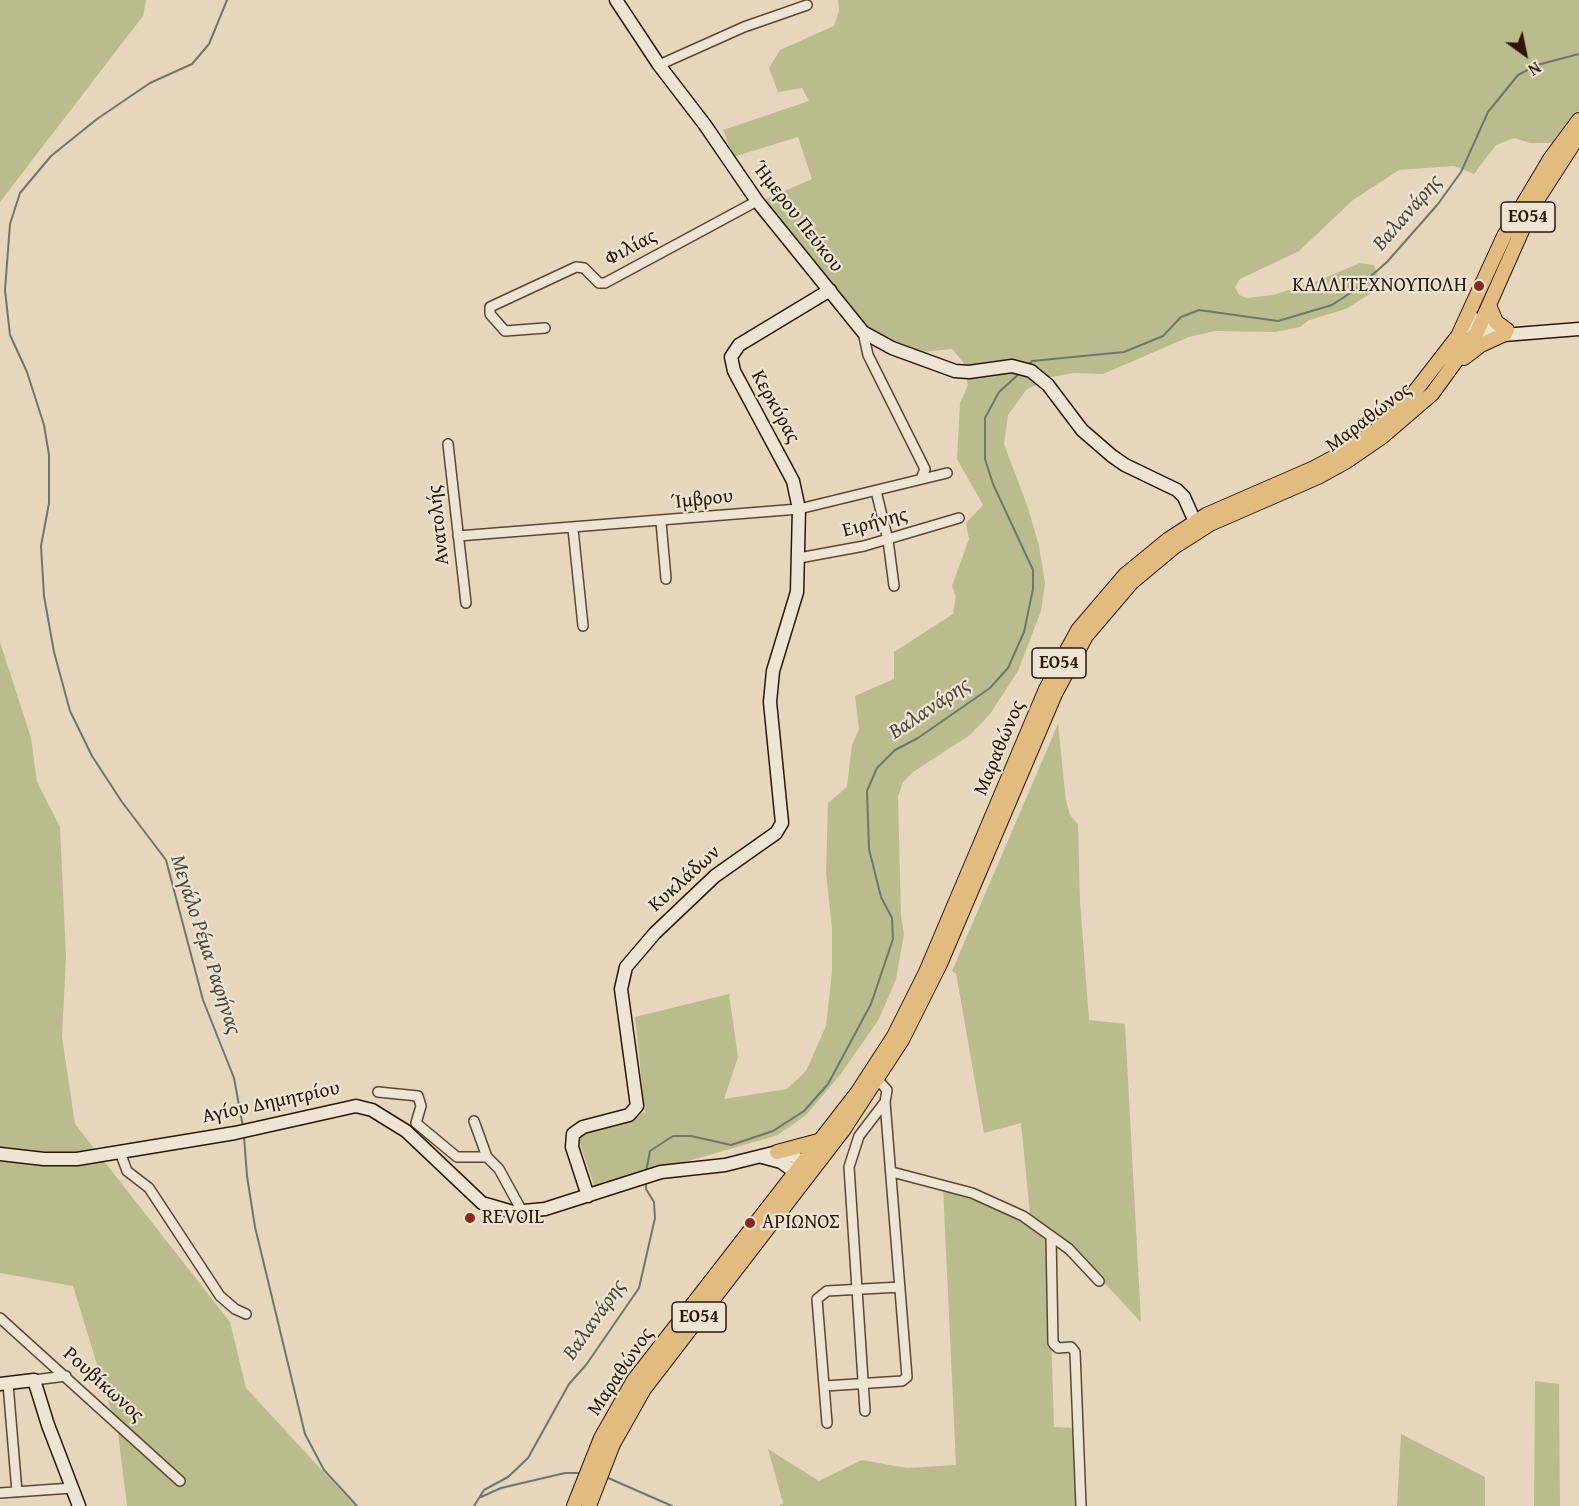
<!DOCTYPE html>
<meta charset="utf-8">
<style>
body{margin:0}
#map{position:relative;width:1579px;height:1506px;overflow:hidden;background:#e5d6bc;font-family:"Gentium Book Plus",serif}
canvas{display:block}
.north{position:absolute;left:1495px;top:24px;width:60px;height:60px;-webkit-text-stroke:4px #eee4d3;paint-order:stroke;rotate:147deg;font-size:16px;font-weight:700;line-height:24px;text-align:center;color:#2b1906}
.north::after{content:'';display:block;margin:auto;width:21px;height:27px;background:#2b1906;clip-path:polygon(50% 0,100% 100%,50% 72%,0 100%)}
</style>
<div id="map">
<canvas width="1579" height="1506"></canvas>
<div class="north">N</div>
</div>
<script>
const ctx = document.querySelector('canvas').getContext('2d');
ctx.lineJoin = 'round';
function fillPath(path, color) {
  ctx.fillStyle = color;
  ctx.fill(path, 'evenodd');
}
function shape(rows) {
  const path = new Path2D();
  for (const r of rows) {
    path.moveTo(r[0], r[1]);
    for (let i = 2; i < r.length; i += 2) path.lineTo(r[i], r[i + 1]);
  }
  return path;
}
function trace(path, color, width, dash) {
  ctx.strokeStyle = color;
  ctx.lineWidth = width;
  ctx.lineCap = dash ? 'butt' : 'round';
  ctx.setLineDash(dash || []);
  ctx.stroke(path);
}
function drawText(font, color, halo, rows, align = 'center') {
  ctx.font = font + ' "Gentium Book Plus",serif';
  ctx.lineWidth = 4.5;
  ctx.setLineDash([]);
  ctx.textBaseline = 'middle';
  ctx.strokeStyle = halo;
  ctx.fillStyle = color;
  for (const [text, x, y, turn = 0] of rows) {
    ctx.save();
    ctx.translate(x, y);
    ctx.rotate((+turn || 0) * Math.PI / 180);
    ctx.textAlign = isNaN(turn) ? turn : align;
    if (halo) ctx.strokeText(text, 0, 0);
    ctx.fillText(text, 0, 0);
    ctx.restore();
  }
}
fillPath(shape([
 [0,0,146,0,143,16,0,202],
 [838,0,1579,0,1579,110,1553,143,1530,143,1514,138,1496,145,1474,174,1454,166,1399,170,1353,200,1299,251,1240,279,1235,287,1239,295,1247,298,1273,295,1315,282,1360,263,1374,265,1378,277,1373,292,1346,309,1309,320,1300,327,1276,332,1215,331,1189,337,1103,374,1074,373,1051,377,1026,390,1008,415,1004,444,1028,508,1039,546,1045,583,1041,611,1018,671,990,714,970,735,913,772,903,782,898,797,901,916,904,934,896,979,879,1019,840,1075,806,1115,778,1135,595,1188,579,1141,583,1133,645,1112,635,1017,729,994,738,1057,724,1099,787,1089,806,1071,826,1026,832,972,832,929,826,872,828,803,847,787,852,745,859,729,855,696,894,679,894,652,953,614,956,597,952,586,969,539,966,523,983,505,957,459,960,403,968,385,963,362,952,349,922,352,896,345,870,331,789,238,766,199,812,179,798,137,733,157,723,130,809,101,802,88,778,92,769,68,780,50,834,26,839,11],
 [0,642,31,738,37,782,60,827,66,957,62,1037,75,1124,230,1322,246,1388,355,1506,127,1506,118,1433,73,1286,0,1273],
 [1058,724,1066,801,1070,815,1078,824,1080,901,1089,1020,1125,1024,1141,1322,1075,1252,1030,1214,1021,1123,984,1133,956,973,952,971],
 [943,1187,968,1194,1022,1218,1048,1237,1054,1427,1076,1428,1079,1506,779,1506,783,1503,768,1449,819,1481,862,1460,907,1468,956,1465],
 [1535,1381,1559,1384,1560,1506,1534,1506],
 [1401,1434,1485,1477,1485,1506,1397,1506]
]), '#babc8d');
trace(shape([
 [227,0,209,44,192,64,150,83,97,119,51,156,20,193,10,224,5,290,10,335,27,372,44,425,49,455,49,503,41,546,44,596,54,652,70,711,92,756,122,802,166,860,203,1000,234,1078,243,1127],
 [1028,365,1032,361,1124,352,1163,336,1181,317,1199,310,1278,321,1332,305,1355,290,1387,262,1438,204,1461,172,1488,112,1518,75,1537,65,1579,54],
 [244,1136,247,1176,255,1227,305,1434,324,1470,357,1506],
 [646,1172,650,1151,673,1136,691,1136,731,1145,773,1131,804,1111,828,1084,871,1004,893,939,892,918,881,897,869,849,867,791,877,768,895,750,918,738,990,688,1008,668,1024,632,1033,589,1033,570,993,484,985,459,985,418,999,392,1020,373],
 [606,1477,672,1506],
 [481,1497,501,1488,565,1473,583,1473],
 [474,1506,484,1490,508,1477,528,1458,569,1384,586,1365,639,1288,655,1218,654,1202,646,1189,646,1180]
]), '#6b796d', 2);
const street = shape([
 [659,65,744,27,807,5],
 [545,328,505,331,490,314,490,307,576,267,584,268,599,283,605,283,757,201],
 [863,332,868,355,925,469,921,479],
 [448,444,466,603],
 [876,491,888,540,894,586],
 [661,522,666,579],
 [573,529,583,626],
 [458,536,799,509,947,473],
 [799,558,864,546,959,518],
 [378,1092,418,1096,421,1106,416,1123,457,1157,487,1157,499,1169,523,1213],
 [474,1121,487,1157],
 [120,1152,127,1171,149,1188,220,1296,235,1309,246,1314],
 [892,1172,972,1193,1023,1216,1069,1249,1099,1281],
 [1051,1236,1053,1343,1058,1348,1071,1347,1075,1352,1081,1506],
 [0,1318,180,1481],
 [34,1380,66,1376],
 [8,1384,17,1492],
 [825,1386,902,1381,907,1377,885,1102,887,1090,878,1080],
 [865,1411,849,1167,859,1136,885,1102],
 [827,1423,817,1299,827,1291,900,1287],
 [0,1493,72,1488]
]);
const secondary = shape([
 [616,0,659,65,705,125,757,201,863,332,892,348,955,371,969,372,1012,366,1031,371,1048,385,1082,430,1112,456,1125,465,1177,490,1184,497,1195,522],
 [1468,317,1507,330],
 [1464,326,1491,336,1579,329],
 [0,1154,44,1159,77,1159,235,1133,356,1106,372,1110,406,1131,482,1203,513,1212,545,1209,661,1172,725,1165,777,1152,794,1156,809,1168],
 [762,1157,781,1162,802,1177],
 [588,1196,572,1147,573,1134,583,1127,629,1115,637,1106,621,989,626,967,655,933,715,876,776,833,782,823,770,702,773,671,797,592,799,509,793,481,734,371,731,357,739,345,830,290],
 [0,1384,34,1380,48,1425,79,1506]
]);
const primary = shape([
 [1489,305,1496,322,1507,330],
 [1464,358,1481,345,1505,334],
 [777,1152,818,1141],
 [574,1506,601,1438,634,1380,857,1093,894,1036,926,972,1046,689,1078,630,1125,575,1169,539,1206,515,1314,468,1342,453,1376,430,1406,403,1458,336,1504,236,1550,159,1579,120],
 [589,1506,613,1444,644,1389,844,1129,902,1040,940,964,1055,694,1086,636,1132,582,1174,547,1210,524,1318,477,1347,461,1382,437,1432,394,1477,332,1532,208,1579,135]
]);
trace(street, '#5a4834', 12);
trace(secondary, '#2b1906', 15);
trace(primary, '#2b1906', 16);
trace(street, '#eee4d3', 9);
trace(secondary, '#eee4d3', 12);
trace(primary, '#e2bb7e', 14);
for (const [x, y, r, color] of [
 [1479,286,6,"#8f2418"],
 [470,1218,6,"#8f2418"],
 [750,1223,6,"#8f2418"]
]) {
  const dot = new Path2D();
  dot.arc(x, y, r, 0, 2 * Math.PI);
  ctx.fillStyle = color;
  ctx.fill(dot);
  trace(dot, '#eee4d3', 2);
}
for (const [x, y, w] of [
 [1528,217,54],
 [1059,663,54],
 [699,1317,54]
]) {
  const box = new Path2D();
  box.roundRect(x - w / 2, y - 15, w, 30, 4.5);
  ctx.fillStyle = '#eee4d3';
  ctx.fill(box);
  trace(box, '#2b1906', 1.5);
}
drawText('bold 18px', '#2b1906', null, [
 ["ΕΟ54",1528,217],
 ["ΕΟ54",1059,663],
 ["ΕΟ54",699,1317]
]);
drawText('20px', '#2b1906', '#eee4d3', [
 ["Ήμερου Πεύκου",797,217,52],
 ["Φιλίας",631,248,-28],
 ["Κερκύρας",775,407,61],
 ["Μαραθώνος",1369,418,-37],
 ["Ίμβρου",702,500,-6],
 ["Ειρήνης",875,523,-15],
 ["Ανατολής",439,525,-96],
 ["Μαραθώνος",1000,748,-67],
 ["Κυκλάδων",685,879,-42],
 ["Αγίου Δημητρίου",271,1103,-12],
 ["Μαραθώνος",621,1372,-56],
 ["Ρουβίκωνος",103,1385,42]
]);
drawText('20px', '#2b1906', '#eee4d3', [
 ["ΚΑΛΛΙΤΕΧΝΟΥΠΟΛΗ",1467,286,"right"],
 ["REVOIL",482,1218],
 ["ΑΡΙΩΝΟΣ",762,1223]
], 'left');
drawText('italic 21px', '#4b493a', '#eee4d3', [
 ["Βαλανάρης",1408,213,-49],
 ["Βαλανάρης",930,709,-34],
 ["Μεγάλο Ρέμα Ραφήνας",205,945,72],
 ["Βαλανάρης",595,1320,-55]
]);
</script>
